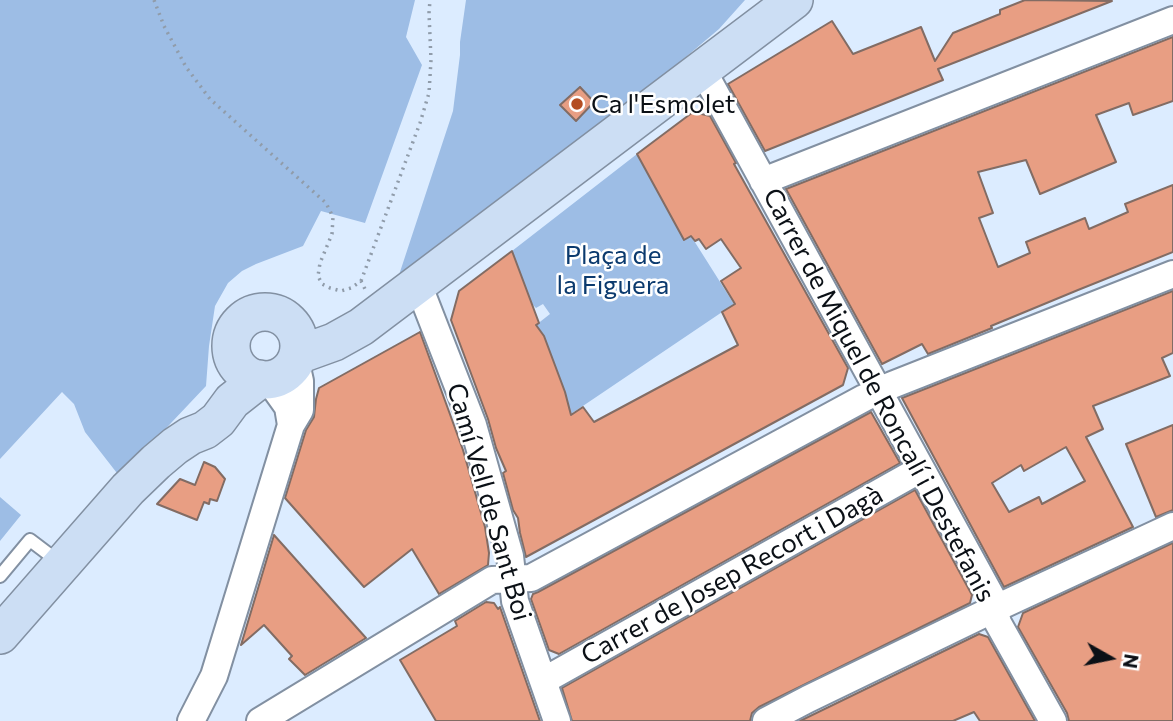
<!DOCTYPE html>
<meta charset="utf-8">
<style>
body{margin:0}
#map{position:relative;width:1173px;height:721px;overflow:hidden;background:#dcecff;font-family:Commissioner,sans-serif}
canvas{display:block}
.north{position:absolute;left:1075px;top:623px;width:70px;height:70px;-webkit-text-stroke:5px #fff;paint-order:stroke;rotate:99deg;font-size:19px;font-weight:700;line-height:28px;text-align:center;color:#0b1016}
.north::after{content:'';display:block;margin:auto;width:24px;height:32px;background:#0b1016;clip-path:polygon(50% 0,100% 100%,50% 72%,0 100%)}
</style>
<div id="map">
<canvas width="1173" height="721"></canvas>
<div class="north">N</div>
</div>
<script>
const ctx = document.querySelector('canvas').getContext('2d');
ctx.lineJoin = 'round';
function fillPath(path, color) {
  ctx.fillStyle = color;
  ctx.fill(path, 'evenodd');
}
function shape(rows) {
  const path = new Path2D();
  for (const r of rows) {
    if (r.length === 3) {
      path.moveTo(r[0] + r[2], r[1]);
      path.arc(r[0], r[1], r[2], 0, 2 * Math.PI);
      continue;
    }
    path.moveTo(r[0], r[1]);
    for (let i = 2; i < r.length; i += 2) path.lineTo(r[i], r[i + 1]);
  }
  return path;
}
function trace(path, color, width, dash) {
  ctx.strokeStyle = color;
  ctx.lineWidth = width;
  ctx.lineCap = dash ? 'butt' : 'round';
  ctx.setLineDash(dash || []);
  ctx.stroke(path);
}
function drawText(font, color, halo, rows, align = 'center') {
  ctx.font = font + ' Commissioner,sans-serif';
  ctx.lineWidth = 5;
  ctx.setLineDash([]);
  ctx.textBaseline = 'middle';
  ctx.strokeStyle = halo;
  ctx.fillStyle = color;
  for (const [text, x, y, turn = 0] of rows) {
    ctx.save();
    ctx.translate(x, y);
    ctx.rotate((+turn || 0) * Math.PI / 180);
    ctx.textAlign = isNaN(turn) ? turn : align;
    if (halo) ctx.strokeText(text, 0, 0);
    ctx.fillText(text, 0, 0);
    ctx.restore();
  }
}
fillPath(shape([
 [0,0,415,0,406,37,422,65,365,223,321,211,303,246,256,264,242,271,228,283,215,306,209,346,206,386,120,477,85,432,74,404,62,392,0,459],
 [466,0,745,0,719,29,560,163,399,275,453,111,460,55,460,42],
 [637,154,684,240,691,236,734,304,571,414,565,392,544,336,536,325,550,314,543,304,536,308,532,304,512,251],
 [0,497,21,515,0,541]
]), '#9dbde5');
const building = shape([
 [1025,0,1112,1,938,69,943,80,765,151,728,84,832,21,853,54,921,27,935,61,953,33,1000,14,1000,10,1025,0],
 [1173,37,1173,101,1133,115,1129,103,1096,115,1116,162,1040,194,1026,160,978,172,993,213,979,218,998,267,1030,253,1026,242,1085,218,1089,229,1128,212,1125,204,1173,185,1173,252,1078,290,991,326,992,328,928,354,922,344,882,364,786,189,1173,37],
 [580,87,594,102,576,121,560,105,580,87],
 [693,112,710,116,736,163,734,164,848,368,843,385,526,557,520,533,518,518,513,510,503,473,506,471,496,448,488,419,451,320,459,291,512,251,539,323,536,325,544,336,565,392,571,415,583,407,594,422,738,345,722,312,735,304,721,281,741,268,721,239,706,249,699,239,695,241,691,236,684,240,637,154,693,112],
 [1173,291,1173,353,1162,358,1170,376,1093,406,1103,429,1086,437,1133,527,1004,587,902,398,1173,291],
 [1066,447,1085,481,1042,504,1039,497,1009,512,992,483,1021,465,1024,471,1066,447],
 [420,332,463,450,485,527,489,553,488,565,439,594,412,549,364,587,285,498,306,430,314,417,316,399,319,388,420,332],
 [871,412,900,463,559,654,549,650,531,599,533,594,538,592,871,412],
 [1173,425,1173,510,1156,517,1126,444,1173,425],
 [204,462,215,467,225,479,217,501,210,499,209,504,204,502,197,520,157,504,180,479,195,485,204,462],
 [915,490,972,595,970,603,759,707,752,713,750,721,572,721,562,688,915,490],
 [274,535,366,638,305,675,289,659,292,656,264,625,241,645,274,535],
 [1173,543,1173,721,1069,721,1067,713,1018,627,1023,613,1173,543],
 [486,602,494,603,498,609,500,607,540,721,436,721,400,660,457,626,455,621,486,602],
 [979,634,988,637,1035,721,980,721,974,712,953,721,800,721,979,634]
]);
fillPath(building, '#e89e83');
trace(building, '#826c64', 2);
const lane = shape([
 [0,576,30,540,59,562]
]);
const street = shape([
 [702,69,991,596,998,623,1053,721],
 [763,181,1173,20],
 [418,284,473,425,510,556,515,601,557,721],
 [268,379,288,407,291,425],
 [543,681,921,469],
 [191,721,214,676,291,425,300,410,300,381,298,372,294,363],
 [260,721,492,580,531,578,864,398,892,385,1173,274],
 [766,721,808,699,994,609,1173,526]
]);
const secondary = shape([
 [265,346,34],
 [298,355,334,342,361,327,794,0],
 [0,635,128,489,156,462,175,446,190,436,205,430,218,420,232,401,260,379]
]);
trace(lane, '#8290a2', 16);
trace(street, '#8290a2', 30);
trace(secondary, '#8290a2', 40);
trace(shape([
 [154,0,164,26,186,67,210,99,326,203,333,217,332,234,320,263,318,276,322,284,330,288,341,291,351,288,361,281,365,289],
 [361,281,420,123,429,93,431,60,429,13,430,0]
]), '#909caa', 3.5, [2, 5]);
trace(lane, '#fff', 12);
trace(street, '#fff', 26);
trace(secondary, '#ccdef4', 37);
for (const [x, y, r, color] of [
 [577,104,7,"#b44e23"]
]) {
  const dot = new Path2D();
  dot.arc(x, y, r, 0, 2 * Math.PI);
  ctx.fillStyle = color;
  ctx.fill(dot);
  trace(dot, '#fff', 2.5);
}
drawText('26px', '#0b1016', '#fff', [
 ["Ca l'Esmolet",591,104]
], 'left');
drawText('26px', '#0b3a6e', '#fff', [
 ["Plaça de",613,255],
 ["la Figuera",613,285]
]);
drawText('26px', '#0b1016', '#fff', [
 ["Carrer de Miquel de Roncalí i Destefanis",879,395,62],
 ["Camí Vell de Sant Boi",489,502,74],
 ["Carrer de Josep Recort i Dagà",732,575,-29]
]);
</script>
